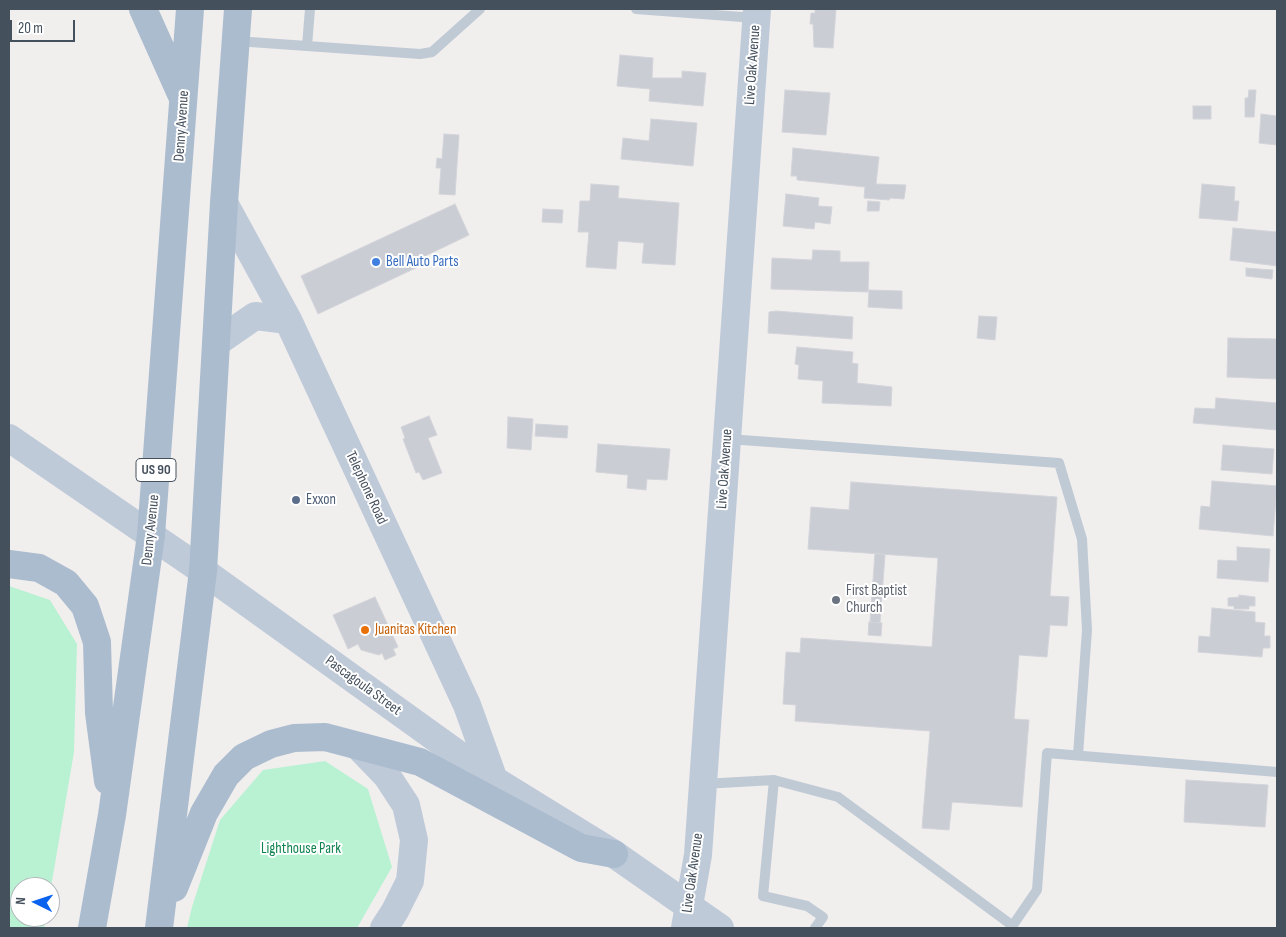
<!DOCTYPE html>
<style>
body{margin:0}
#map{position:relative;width:1286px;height:937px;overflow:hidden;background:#f1eeee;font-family:"Sofia Sans Condensed",sans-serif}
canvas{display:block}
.frame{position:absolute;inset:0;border:10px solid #45505d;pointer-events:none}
.north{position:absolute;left:10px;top:877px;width:50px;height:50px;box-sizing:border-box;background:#fff;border:1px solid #b5b9be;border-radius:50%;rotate:274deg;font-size:14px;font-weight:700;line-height:20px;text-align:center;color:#45505d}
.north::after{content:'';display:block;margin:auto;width:18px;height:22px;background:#0b62ee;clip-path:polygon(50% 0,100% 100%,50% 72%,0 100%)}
.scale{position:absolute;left:10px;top:20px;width:65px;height:22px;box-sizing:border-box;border:2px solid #45505d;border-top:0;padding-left:6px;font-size:15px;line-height:18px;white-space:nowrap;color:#45505d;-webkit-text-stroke:4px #fff;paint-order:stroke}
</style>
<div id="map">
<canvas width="1286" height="937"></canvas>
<div class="frame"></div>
<div class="north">N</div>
<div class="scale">20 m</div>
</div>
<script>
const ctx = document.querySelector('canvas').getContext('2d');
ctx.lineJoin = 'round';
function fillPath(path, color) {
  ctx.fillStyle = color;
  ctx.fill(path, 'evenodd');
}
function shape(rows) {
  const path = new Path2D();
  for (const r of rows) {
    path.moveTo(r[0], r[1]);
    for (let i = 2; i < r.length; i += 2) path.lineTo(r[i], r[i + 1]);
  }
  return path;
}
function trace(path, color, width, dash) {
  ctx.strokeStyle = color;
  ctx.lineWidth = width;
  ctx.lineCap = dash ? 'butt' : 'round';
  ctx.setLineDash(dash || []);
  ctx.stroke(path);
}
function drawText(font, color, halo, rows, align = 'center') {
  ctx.font = font + ' "Sofia Sans Condensed",sans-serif';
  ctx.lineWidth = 4;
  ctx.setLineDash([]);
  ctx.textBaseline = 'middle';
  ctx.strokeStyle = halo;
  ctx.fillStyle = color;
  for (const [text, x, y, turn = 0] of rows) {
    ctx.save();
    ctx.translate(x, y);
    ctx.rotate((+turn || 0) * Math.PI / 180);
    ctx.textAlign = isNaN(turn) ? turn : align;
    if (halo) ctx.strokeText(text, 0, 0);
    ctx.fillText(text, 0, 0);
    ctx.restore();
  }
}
fillPath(shape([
 [9,586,50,600,77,644,74,752,50,893,50,887,20,887,20,917,46,917,44,928,9,928],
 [325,761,368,789,392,867,357,928,187,928,192,907,220,820,263,770]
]), '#b9f2d2');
const building = shape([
 [815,9,836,9,833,48,814,47,813,24,810,24,811,13,815,13,815,9],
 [620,55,653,58,652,78,682,78,682,71,706,73,703,106,649,101,650,89,617,86,620,55],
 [785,90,830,93,826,135,782,132,785,90],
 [1249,90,1256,90,1254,117,1245,117,1245,98,1248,98,1249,90],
 [1193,106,1211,106,1211,119,1193,119,1193,106],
 [1261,114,1277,116,1277,145,1259,143,1261,114],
 [651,119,697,123,693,166,621,159,623,138,649,141,651,119],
 [444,134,459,135,455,195,439,194,441,168,436,168,437,158,442,159,444,134],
 [793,148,879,157,876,184,906,185,904,199,890,198,889,200,864,198,865,187,797,180,797,176,791,176,793,148],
 [591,184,619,186,618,198,679,203,675,265,642,263,644,243,618,241,616,269,586,267,589,232,578,232,580,201,590,201,591,184],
 [1202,184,1235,187,1234,201,1239,201,1237,221,1199,218,1202,184],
 [786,194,819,198,818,206,832,207,830,224,815,222,814,229,783,226,786,194],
 [868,201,880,202,879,211,867,211,868,201],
 [455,204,469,235,419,259,422,265,318,314,301,276,455,204],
 [543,209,563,210,562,223,542,222,543,209],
 [1233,228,1277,232,1277,266,1230,260,1233,228],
 [813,250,840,251,840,262,869,262,868,292,771,289,772,258,812,260,813,250],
 [1246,268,1273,270,1272,279,1246,276,1246,268],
 [869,290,902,291,902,309,868,307,869,290],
 [776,311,853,317,852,339,768,333,769,312,776,311],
 [979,316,997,317,995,340,977,338,979,316],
 [1228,338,1277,339,1277,379,1227,377,1228,338],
 [797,347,853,352,852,363,858,364,857,383,892,387,891,406,822,403,823,381,798,379,799,365,795,364,797,347],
 [1216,398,1277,403,1277,430,1193,423,1195,408,1215,409,1216,398],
 [429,416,437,435,428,438,442,473,423,480,419,472,416,473,403,439,405,438,401,427,429,416],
 [508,417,533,419,531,450,507,448,508,417],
 [536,424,568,426,567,438,535,436,536,424],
 [598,444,670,449,667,480,647,479,646,490,627,488,628,475,596,472,598,444],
 [1223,445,1274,449,1272,474,1221,470,1223,445],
 [1212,481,1277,486,1273,536,1199,529,1201,506,1210,507,1212,481],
 [851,482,1057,497,1050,596,1069,597,1067,626,1050,625,1047,657,1019,655,1014,719,1029,720,1022,807,952,802,949,830,922,828,930,731,795,721,796,705,783,704,786,652,800,653,801,638,932,647,938,558,808,549,811,507,849,510,851,482],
 [1237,547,1270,549,1268,582,1217,578,1218,560,1237,561,1237,547],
 [875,553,885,555,880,623,870,622,875,553],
 [1239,595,1255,597,1255,606,1249,606,1249,609,1234,609,1234,606,1228,606,1228,598,1239,597,1239,595],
 [375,597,398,647,393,649,396,655,385,660,382,653,379,655,361,650,358,644,348,649,333,615,375,597],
 [1212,608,1255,612,1255,622,1265,623,1264,636,1270,636,1270,648,1263,648,1262,657,1198,652,1199,636,1210,637,1212,608],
 [869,622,882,623,881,636,868,635,869,622],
 [1186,780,1268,785,1265,827,1184,822,1186,780]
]);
fillPath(building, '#cacdd3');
trace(building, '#d2d4da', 1);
trace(shape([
 [636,9,755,18],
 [236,41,307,46,310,9],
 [307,46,420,54,432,52,480,9],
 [728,439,1059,463,1082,539,1087,630,1078,755],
 [774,780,838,797,1013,926],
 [703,784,774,780,763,896,807,906,823,917,815,928],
 [1011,928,1037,890,1047,753,1277,772]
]), '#c0cad5', 10);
trace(shape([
 [224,203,288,320,467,705,494,780],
 [216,343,255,316,288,320],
 [9,438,203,571,494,780,614,854,720,928],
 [360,748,387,776,406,805,414,840,410,881,395,911,384,928],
 [685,928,698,855,757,9]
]), '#bfcad9', 28);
trace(shape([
 [143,9,182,96],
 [9,564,39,568,66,583,85,606,97,642,99,713,108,781],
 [174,888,204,813,226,775,244,757,271,744,294,738,325,737,420,762,581,848,614,854],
 [92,928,112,815,151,535,190,9],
 [159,928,203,571,224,203,238,9]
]), '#abbccf', 28);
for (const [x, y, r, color] of [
 [376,262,5,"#3f7fe0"],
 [296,500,5,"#5c6f8a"],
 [836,600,5,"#6b7280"],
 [365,630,5,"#e8710a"]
]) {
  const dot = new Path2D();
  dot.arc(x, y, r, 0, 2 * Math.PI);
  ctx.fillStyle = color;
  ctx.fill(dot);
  trace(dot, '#fff', 2);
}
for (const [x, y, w] of [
 [156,470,40]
]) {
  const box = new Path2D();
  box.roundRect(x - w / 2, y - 11.5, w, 23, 4);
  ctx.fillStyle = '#fff';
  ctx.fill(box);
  trace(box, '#45505d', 1);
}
drawText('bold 14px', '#45505d', null, [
 ["US 90",156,470]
]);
drawText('15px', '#45505d', '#fff', [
 ["Live Oak Avenue",753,65,-86],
 ["Denny Avenue",182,126,-86],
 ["Live Oak Avenue",725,469,-86],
 ["Telephone Road",366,488,65],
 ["Denny Avenue",151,530,-84],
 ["Pascagoula Street",363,686,36],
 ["Live Oak Avenue",693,873,-82]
]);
drawText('15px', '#366cbe', '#fff', [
 ["Bell Auto Parts",386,262]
], 'left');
drawText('15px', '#4e5e75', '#fff', [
 ["Exxon",306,500]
], 'left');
drawText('15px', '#5b616d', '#fff', [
 ["First Baptist",846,591],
 ["Church",846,608]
], 'left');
drawText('15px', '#c56008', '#fff', [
 ["Juanitas Kitchen",375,630]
], 'left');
drawText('15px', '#108450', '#fff', [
 ["Lighthouse Park",301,849]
]);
</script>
